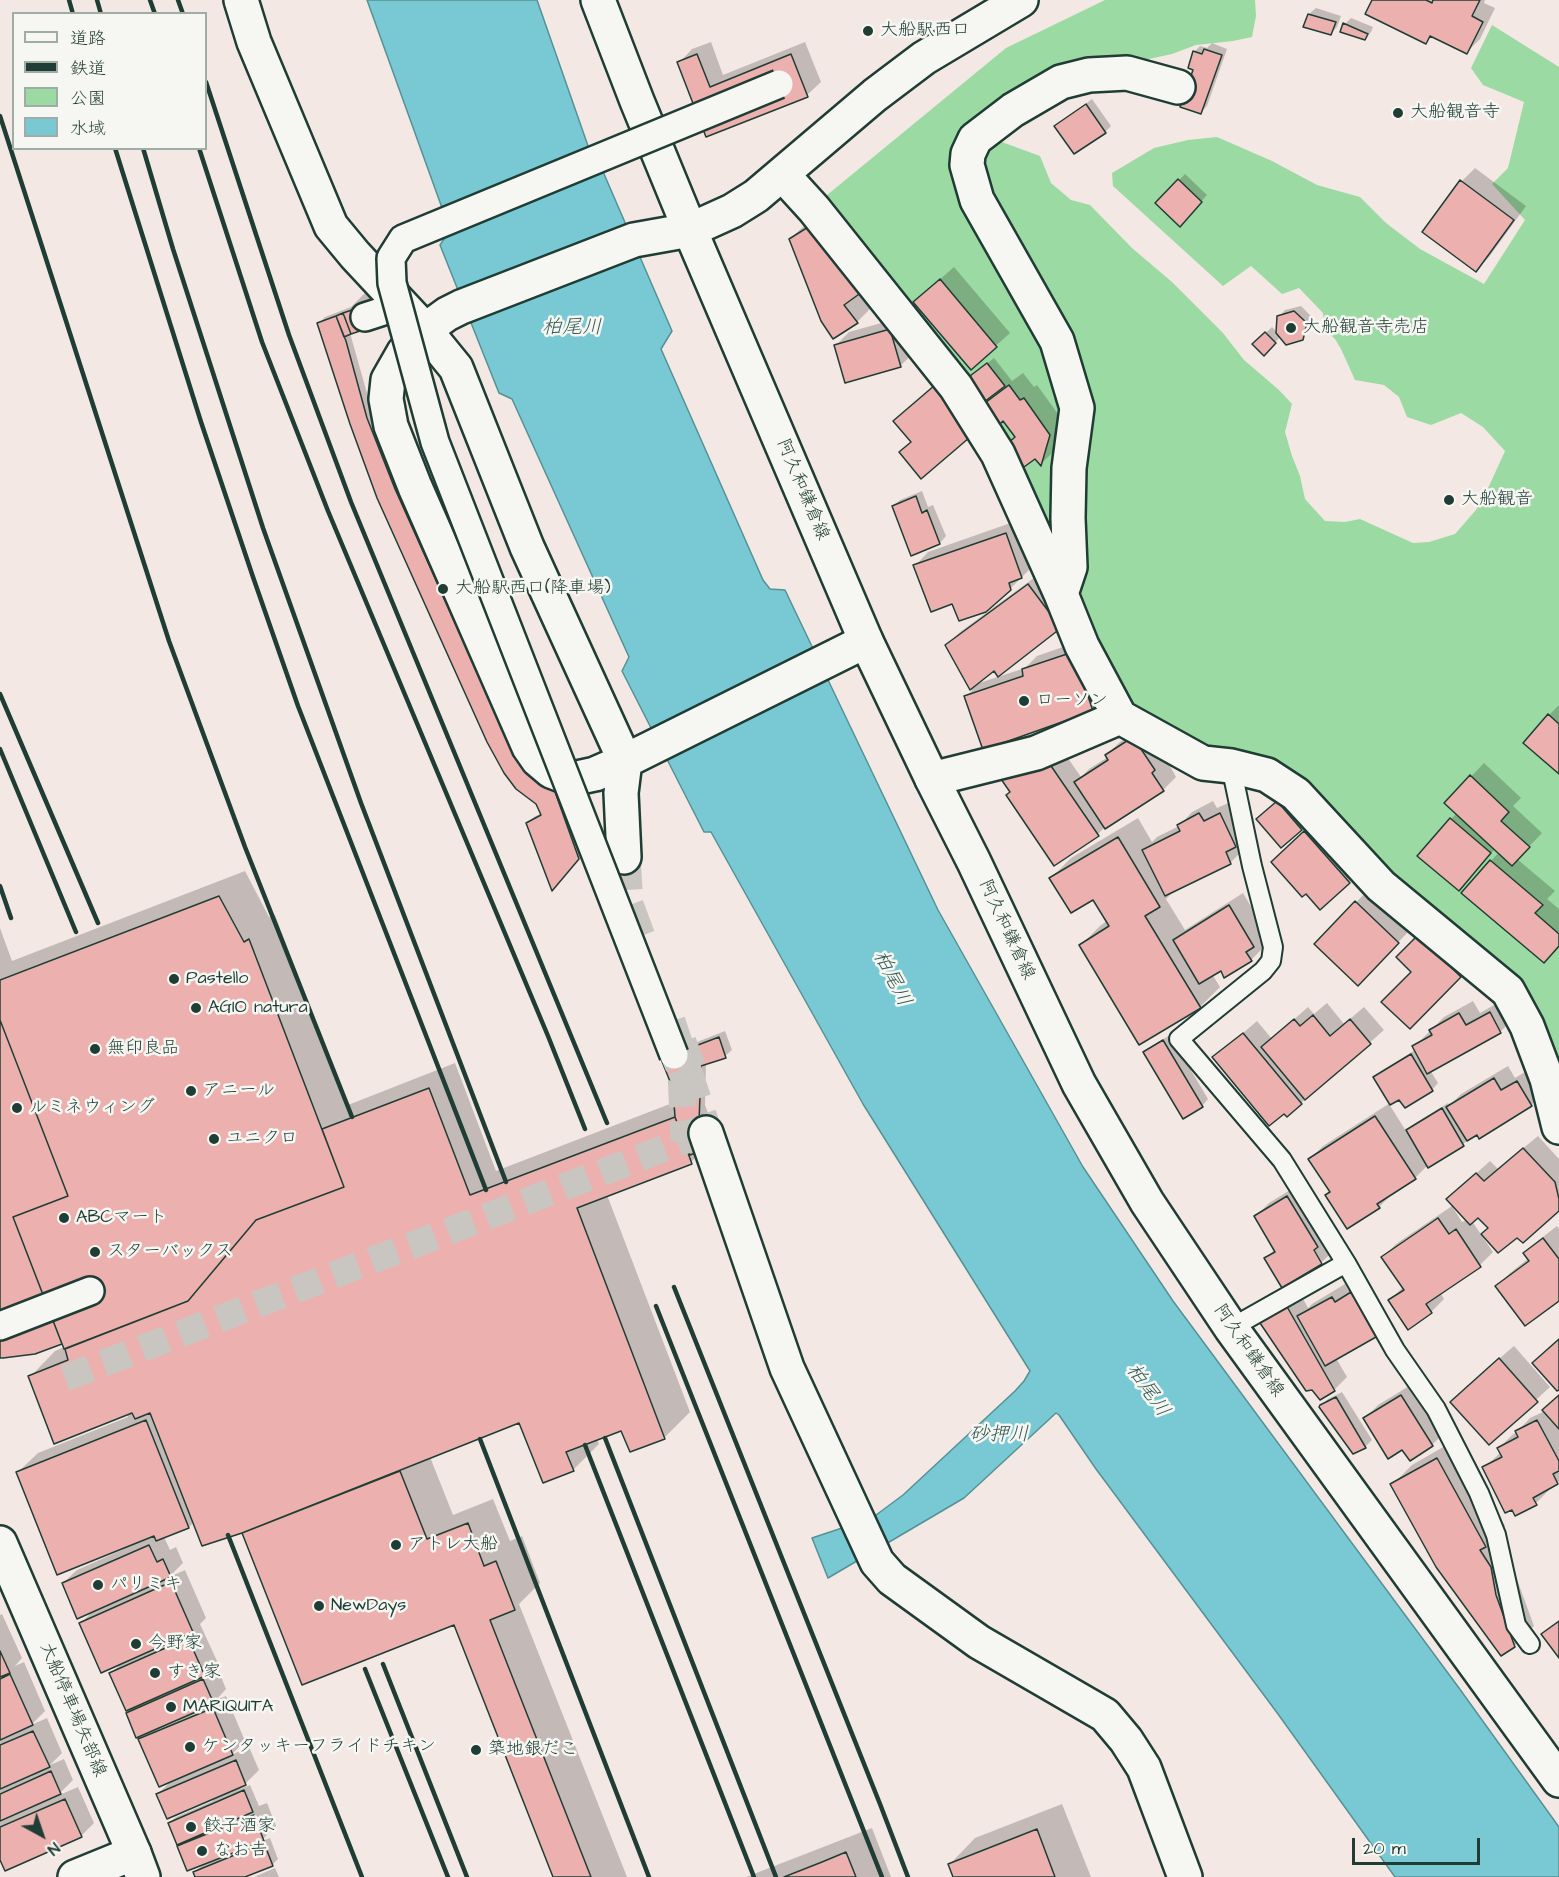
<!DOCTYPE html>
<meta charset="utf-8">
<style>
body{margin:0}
#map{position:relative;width:1559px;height:1877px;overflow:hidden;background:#f4e8e4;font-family:"Architects Daughter","Klee One",sans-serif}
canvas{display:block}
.legend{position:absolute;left:12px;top:12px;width:195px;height:138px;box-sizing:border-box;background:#f6f6f2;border:2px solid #a0aca6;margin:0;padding:8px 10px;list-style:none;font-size:18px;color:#1f3d34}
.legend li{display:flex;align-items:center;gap:12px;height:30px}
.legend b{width:30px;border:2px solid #a0aca6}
.north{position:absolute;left:12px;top:1805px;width:60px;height:60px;-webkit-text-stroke:4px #f6f6f2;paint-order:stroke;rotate:140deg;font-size:16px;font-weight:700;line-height:24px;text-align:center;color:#1f3d34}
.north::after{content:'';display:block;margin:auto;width:21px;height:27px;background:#1f3d34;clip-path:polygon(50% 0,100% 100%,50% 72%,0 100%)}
.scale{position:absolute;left:1352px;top:1838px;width:128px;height:27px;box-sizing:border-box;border:3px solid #1f3d34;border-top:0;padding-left:8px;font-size:18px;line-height:21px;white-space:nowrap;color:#1f3d34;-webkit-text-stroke:4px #f6f6f2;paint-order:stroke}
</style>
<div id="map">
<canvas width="1559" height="1877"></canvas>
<ul class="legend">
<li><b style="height:8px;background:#f6f6f2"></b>道路</li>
<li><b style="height:8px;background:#1f3d34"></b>鉄道</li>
<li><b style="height:16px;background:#9bdaa3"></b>公園</li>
<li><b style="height:16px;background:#79c9d5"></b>水域</li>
</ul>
<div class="north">N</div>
<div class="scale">20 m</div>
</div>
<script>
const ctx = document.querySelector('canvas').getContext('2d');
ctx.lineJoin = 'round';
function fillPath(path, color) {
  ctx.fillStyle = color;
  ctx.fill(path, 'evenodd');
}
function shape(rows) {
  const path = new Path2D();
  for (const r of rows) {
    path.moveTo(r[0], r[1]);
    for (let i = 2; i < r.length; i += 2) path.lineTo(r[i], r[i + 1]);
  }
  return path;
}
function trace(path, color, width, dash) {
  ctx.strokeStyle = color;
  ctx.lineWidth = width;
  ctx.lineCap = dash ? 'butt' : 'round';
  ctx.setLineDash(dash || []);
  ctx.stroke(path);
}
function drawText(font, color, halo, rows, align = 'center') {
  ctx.font = font + ' "Architects Daughter","Klee One",sans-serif';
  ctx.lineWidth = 5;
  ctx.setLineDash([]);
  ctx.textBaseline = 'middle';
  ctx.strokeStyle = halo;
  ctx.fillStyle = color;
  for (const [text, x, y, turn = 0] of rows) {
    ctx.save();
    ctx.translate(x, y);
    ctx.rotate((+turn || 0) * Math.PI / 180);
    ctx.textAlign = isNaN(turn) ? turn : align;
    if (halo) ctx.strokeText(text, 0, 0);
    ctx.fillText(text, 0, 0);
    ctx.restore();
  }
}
fillPath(shape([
 [1105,0,1255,0,1256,16,1252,37,1233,41,1196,45,1172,54,1130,63,1096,67,999,141,1040,156,1051,183,1071,200,1090,205,1132,248,1172,282,1223,333,1244,360,1279,390,1292,404,1285,432,1292,456,1300,476,1305,499,1325,521,1345,522,1360,519,1413,543,1429,542,1455,534,1476,510,1490,484,1505,451,1483,427,1461,413,1431,425,1407,417,1399,397,1384,385,1355,380,1341,349,1335,339,1325,329,1323,313,1299,288,1282,294,1251,266,1223,286,1113,186,1112,173,1154,148,1188,140,1217,137,1272,161,1317,185,1360,197,1386,223,1420,249,1484,284,1525,220,1492,184,1508,168,1524,102,1483,85,1471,68,1492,25,1559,67,1559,1064,1549,1034,1519,985,1418,893,1360,844,1204,747,1134,710,1079,612,821,200,1006,48]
]), '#9bdaa3');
const water = shape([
 [367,0,537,0,594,163,601,167,672,331,661,349,763,580,770,589,785,590,938,910,1083,1167,1173,1301,1459,1688,1559,1827,1559,1877,1395,1877,1278,1714,1096,1469,1059,1415,1056,1413,964,1498,828,1578,812,1538,872,1518,903,1495,1015,1391,1024,1381,1030,1371,863,1104,711,832,704,832,622,671,629,657,512,399,499,393,440,245,450,230,367,0]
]);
fillPath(water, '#79c9d5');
trace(water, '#559195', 1.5);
fillPath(shape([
 [1373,0,1485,0,1484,3,1495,8,1480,39,1466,53,1432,36,1426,42],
 [1316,8,1341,16,1337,27,1331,33,1305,26,1309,14],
 [1351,18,1373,27,1371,32,1365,39,1345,24],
 [711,42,723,75,805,42,821,82,807,95,707,135,679,63,692,49],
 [1212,43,1227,49,1207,106,1201,112,1194,52,1200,46,1207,48],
 [1092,99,1111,126,1105,132,1056,126],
 [1475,168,1526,206,1489,257,1476,270,1424,232,1462,181],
 [1185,174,1207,195,1180,225,1157,203],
 [827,212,858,293,870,309,857,322,790,239,804,226],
 [954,267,1010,333,971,368,929,289],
 [371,287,393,301,350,333,372,411,560,783,585,852,558,882,528,823,534,817,542,813,537,803,517,788,319,323,325,317,351,307],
 [1301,306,1312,317,1309,332,1302,338,1281,336,1264,354,1254,344,1272,327,1277,332,1279,317,1285,310],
 [903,317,914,353,900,366,836,345,849,332],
 [994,358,1012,381,1023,373,1034,387,1037,385,1063,421,1053,452,1041,464,1003,419,987,404,998,392,975,373],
 [922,491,928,507,933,505,946,536,940,543,912,554,893,506,900,500],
 [1019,520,1035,564,1010,589,953,602,915,566,928,552],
 [1042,572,1073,614,994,669,976,684,1025,668,1037,656,1086,639,1105,697,1092,710,966,696,972,691,947,645,960,632],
 [1559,705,1559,772,1549,715],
 [1147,724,1176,777,1163,790,1105,827,1098,834,1011,792,1003,779,1063,751,1081,777,1089,769,1108,757,1106,755,1120,742],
 [1484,763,1521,798,1513,806,1542,833,1517,859,1555,891,1547,899,1559,909,1559,946,1491,861,1499,852,1495,849,1459,889,1451,819,1457,813,1446,803],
 [1284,796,1307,822,1281,846,1258,819],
 [1213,801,1217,808,1233,801,1243,850,1230,863,1175,890,1166,899,1185,930,1243,893,1266,932,1259,939,1264,947,1251,960,1221,969,1212,974,1220,987,1200,1007,1081,945,1101,925,1107,921,1094,898,1051,878,1071,858,1138,818,1152,842,1157,837,1179,826,1192,812],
 [1318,819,1362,869,1349,882,1286,848],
 [245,871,269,917,275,915,348,1105,455,1063,496,1171,675,1102,669,1053,725,1031,732,1050,725,1056,706,1063,705,1105,717,1137,691,1162,607,1195,690,1412,665,1437,631,1450,622,1429,597,1439,599,1444,573,1470,520,1421,430,1457,453,1515,493,1499,510,1541,522,1536,540,1583,519,1604,627,1877,555,1877,455,1623,303,1683,243,1531,194,1522,189,1527,164,1537,170,1550,176,1547,183,1563,169,1577,185,1570,206,1618,200,1624,217,1661,207,1671,217,1667,226,1689,216,1700,226,1696,245,1741,231,1755,249,1747,259,1770,240,1789,250,1785,259,1806,267,1803,276,1826,260,1842,270,1838,278,1859,272,1865,241,1877,197,1877,195,1872,204,1863,179,1847,187,1839,169,1823,176,1817,213,1801,212,1798,158,1794,172,1780,140,1740,150,1730,127,1714,135,1705,111,1673,123,1662,81,1623,94,1610,63,1583,77,1570,124,1549,123,1547,18,1472,38,1453,128,1417,127,1414,30,1377,55,1351,64,1347,62,1343,34,1352,0,1356,0,928,12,961],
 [1369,889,1411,929,1358,984,1316,944],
 [1432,923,1473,963,1410,1027,1413,972],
 [1503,1000,1513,1019,1500,1032,1430,1070,1438,1083,1432,1090,1399,1097,1389,1104,1406,1131,1414,1124,1448,1103,1450,1105,1461,1094,1508,1066,1515,1078,1530,1069,1544,1092,1531,1105,1477,1133,1463,1144,1428,1165,1415,1178,1392,1194,1379,1207,1331,1191,1310,1159,1323,1146,1390,1103,1375,1077,1381,1071,1415,1050,1414,1047,1444,1017,1473,1001,1480,1013],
 [1327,1003,1344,1024,1364,1007,1384,1030,1301,1103,1214,1058,1257,1021,1272,1039,1308,1007,1314,1014],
 [1170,1035,1208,1099,1202,1106,1145,1053,1152,1046],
 [1538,1136,1559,1159,1559,1209,1517,1236,1482,1236,1493,1252,1480,1265,1440,1292,1444,1299,1431,1312,1390,1300,1403,1287,1383,1257,1396,1244,1452,1206,1462,1222,1467,1220,1462,1186,1490,1161,1498,1169],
 [1478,1216,1490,1228,1482,1236,1472,1221],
 [1300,1184,1334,1250,1321,1263,1266,1258,1275,1249,1256,1216,1269,1203],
 [1557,1226,1559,1229,1559,1299,1497,1286,1510,1273,1529,1258,1525,1253,1539,1240],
 [1365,1280,1389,1322,1375,1336,1336,1358,1347,1377,1334,1390,1262,1323,1275,1310,1300,1293,1308,1308,1312,1304,1345,1284,1348,1290],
 [1514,1346,1550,1387,1489,1443,1465,1388],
 [1414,1383,1445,1432,1432,1445,1403,1448,1365,1419,1378,1405],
 [1342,1392,1372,1440,1365,1447,1353,1453,1321,1406,1328,1399],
 [1559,1396,1559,1482,1548,1488,1549,1490,1536,1503,1484,1468,1501,1452,1499,1448,1512,1435,1517,1432,1530,1418,1545,1411],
 [1457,1439,1505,1526,1500,1531,1510,1547,1515,1574,1534,1626,1514,1646,1392,1485,1412,1465],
 [2,1614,22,1658,15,1666,24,1662,45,1711,31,1725,47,1718,62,1753,50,1765,64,1759,73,1780,57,1796,78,1787,94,1823,81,1836,0,1856,0,1822,4,1818,0,1820,0,1615],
 [1062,1804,1091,1877,955,1877,950,1864,975,1838],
 [872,1828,891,1877,746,1877],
 [275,1868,279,1877,254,1877]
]), '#0003');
const building = shape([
 [1372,0,1426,0,1432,3,1433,0,1480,0,1472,16,1483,22,1467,54,1430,36,1426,44,1365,14,1372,0],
 [1308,14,1336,22,1331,35,1303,27,1308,14],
 [1343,23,1368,34,1365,40,1340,32,1343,23],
 [1204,49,1222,55,1201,114,1180,107,1193,70,1188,68,1193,51,1202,54,1204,49],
 [697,54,710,87,791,54,808,97,706,137,677,62,697,54],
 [1086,104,1106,133,1074,154,1054,126,1086,104],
 [1178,179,1202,202,1180,227,1155,203,1178,179],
 [1460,180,1514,220,1476,272,1422,232,1460,180],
 [813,224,862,292,844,305,858,323,833,339,821,321,789,239,813,224],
 [940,279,997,347,971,370,913,302,940,279],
 [361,307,369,328,351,334,343,313,361,307],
 [1294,311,1307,323,1303,340,1286,345,1276,333,1277,316,1294,311],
 [343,313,351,334,344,337,336,316,343,313],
 [336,316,346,341,367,418,395,489,505,734,520,760,554,789,579,859,552,891,526,823,541,815,536,804,516,789,504,773,487,742,377,498,350,424,317,323,336,316],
 [890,329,901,367,845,383,834,345,890,329],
 [1265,332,1276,343,1264,356,1252,344,1265,332],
 [987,363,1005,386,984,402,966,379,987,363],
 [935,385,976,432,921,479,899,452,911,442,893,421,935,385],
 [1009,385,1020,400,1024,398,1050,435,1041,466,1035,459,1024,467,1007,444,1015,437,1003,421,1000,424,985,403,1009,385],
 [916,496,922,513,927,510,940,544,911,556,892,506,916,496],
 [1006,533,1022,578,1009,583,1011,590,986,612,959,621,952,604,931,612,913,565,1006,533],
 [1028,584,1061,628,998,677,994,671,970,690,945,645,1028,584],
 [1073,652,1093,711,983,750,964,696,1023,676,1022,669,1073,652],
 [1548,714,1559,724,1559,774,1523,743,1548,714],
 [1133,737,1155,770,1152,773,1164,791,1105,829,1074,782,1108,760,1105,755,1133,737],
 [1039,763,1042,768,1049,763,1099,836,1054,866,1006,795,1010,792,1001,779,1018,767,1023,774,1039,763],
 [1470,775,1509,812,1501,821,1530,847,1512,866,1444,803,1470,775],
 [1277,801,1302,830,1281,848,1256,819,1277,801],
 [1199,813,1204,821,1220,813,1236,847,1226,852,1231,864,1165,896,1142,850,1180,831,1177,825,1199,813],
 [1450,818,1491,853,1459,891,1417,856,1450,818],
 [1304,831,1350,883,1320,910,1306,894,1302,897,1271,862,1304,831],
 [1118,837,1160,907,1145,916,1201,1008,1139,1045,1079,945,1109,926,1093,900,1071,913,1049,878,1118,837],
 [1490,860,1543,905,1535,913,1559,934,1559,946,1544,963,1461,893,1490,860],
 [219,896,244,942,249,939,344,1187,256,1220,188,1301,64,1349,13,1217,68,1196,0,1020,0,980,219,896],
 [1355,901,1399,943,1358,986,1314,944,1355,901],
 [1229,905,1254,947,1246,952,1252,961,1224,978,1221,971,1199,984,1173,940,1229,905],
 [1418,935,1461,977,1410,1029,1381,1002,1411,972,1396,957,1418,935],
 [1490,1012,1501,1033,1427,1074,1412,1046,1432,1035,1429,1030,1459,1013,1466,1025,1490,1012],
 [1313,1015,1330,1036,1350,1019,1371,1044,1305,1100,1261,1047,1294,1019,1300,1026,1313,1015],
 [0,1020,68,1196,13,1217,62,1344,35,1354,3,1358,0,1358,0,1020],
 [1243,1033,1302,1104,1287,1117,1284,1114,1269,1126,1212,1057,1243,1033],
 [719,1037,726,1058,701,1066,698,1152,690,1155,675,1117,673,1089,661,1059,719,1037],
 [1163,1040,1203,1107,1183,1119,1143,1052,1163,1040],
 [1411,1054,1433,1091,1405,1108,1399,1100,1390,1105,1373,1077,1411,1054],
 [1494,1078,1501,1090,1517,1081,1532,1106,1479,1139,1477,1135,1467,1141,1446,1107,1494,1078],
 [429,1088,470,1195,675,1117,692,1164,577,1208,665,1439,630,1452,621,1431,566,1452,574,1471,543,1483,519,1423,242,1533,202,1546,150,1413,135,1419,132,1413,54,1444,28,1376,68,1360,65,1349,188,1301,256,1220,344,1187,322,1129,429,1088],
 [1442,1108,1464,1146,1428,1168,1406,1130,1442,1108],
 [1375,1116,1416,1179,1377,1204,1380,1208,1347,1229,1325,1195,1330,1192,1308,1159,1375,1116],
 [1523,1148,1555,1182,1559,1199,1559,1211,1523,1243,1517,1238,1498,1253,1481,1234,1488,1228,1478,1218,1470,1225,1446,1199,1476,1173,1484,1181,1523,1148],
 [1287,1196,1318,1247,1314,1250,1322,1264,1282,1288,1264,1258,1275,1252,1254,1216,1287,1196],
 [1438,1218,1449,1234,1456,1229,1481,1267,1426,1304,1432,1313,1408,1330,1388,1300,1404,1290,1381,1257,1438,1218],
 [1543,1238,1559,1259,1559,1301,1525,1326,1495,1286,1529,1261,1523,1253,1543,1238],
 [1351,1292,1376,1337,1325,1366,1297,1316,1332,1297,1335,1302,1351,1292],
 [1286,1305,1335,1391,1320,1400,1312,1390,1306,1391,1260,1323,1286,1305],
 [1559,1339,1559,1390,1557,1391,1532,1363,1559,1339],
 [1499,1358,1538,1402,1489,1445,1450,1402,1499,1358],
 [1401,1395,1433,1446,1410,1461,1402,1450,1388,1459,1363,1418,1401,1395],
 [1559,1395,1559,1429,1542,1410,1559,1395],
 [1336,1397,1366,1448,1353,1454,1319,1407,1320,1405,1336,1397],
 [146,1420,189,1528,156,1541,154,1536,57,1575,16,1472,146,1420],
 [1537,1420,1559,1461,1559,1471,1553,1474,1558,1484,1533,1498,1537,1505,1515,1516,1512,1510,1505,1513,1482,1467,1502,1457,1497,1448,1518,1437,1515,1431,1537,1420],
 [1437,1458,1486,1547,1480,1550,1491,1567,1496,1595,1515,1647,1501,1656,1436,1567,1390,1484,1437,1458],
 [400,1471,427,1539,468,1523,484,1566,496,1561,515,1610,490,1620,591,1877,553,1877,454,1625,302,1685,242,1533,400,1471],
 [149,1545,157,1562,163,1559,171,1577,77,1619,62,1583,149,1545],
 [171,1582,193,1632,101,1673,79,1623,171,1582],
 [1559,1621,1559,1658,1541,1634,1559,1621],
 [188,1638,205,1676,126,1711,109,1673,188,1638],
 [0,1651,10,1673,0,1677,0,1651],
 [10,1674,33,1725,0,1740,0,1679,10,1674],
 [203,1679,214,1704,136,1738,126,1713,203,1679],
 [213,1708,233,1755,159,1787,138,1739,213,1708],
 [33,1731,50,1767,0,1789,0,1745,33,1731],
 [236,1760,246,1785,167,1819,156,1794,236,1760],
 [51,1771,61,1794,0,1821,0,1794,51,1771],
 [244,1790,253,1812,177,1845,168,1823,244,1790],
 [65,1799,82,1837,5,1871,0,1860,0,1827,65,1799],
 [254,1815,264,1841,187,1871,177,1846,254,1815],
 [1037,1829,1055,1877,953,1877,948,1864,1037,1829],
 [264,1843,273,1866,245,1877,195,1877,193,1872,264,1843],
 [846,1852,856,1877,784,1877,822,1862,846,1852]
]);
fillPath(building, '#ecb1ae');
trace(building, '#1f3d34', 1.5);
trace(shape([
 [675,1059,707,1047,705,1042],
 [65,1378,684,1141,681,1072,674,1055]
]), '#c9c6c1', 27, [27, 14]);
trace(shape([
 [624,857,627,905,639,937],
 [669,1022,706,1133]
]), '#c9c6c1', 33, [33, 16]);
const service = shape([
 [1231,766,1252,866,1273,947,1271,961,1263,971,1179,1039,1282,1160,1346,1263,1395,1350,1436,1409,1479,1493,1496,1535,1516,1625,1530,1644],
 [1231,1328,1346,1263]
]);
const pedestrian = shape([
 [365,317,399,306],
 [0,1326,90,1291]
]);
const minor = shape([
 [241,0,254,42,331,226,355,255,425,330,456,368,527,547,625,761,621,793,624,857],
 [783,175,814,209,956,387,998,454,1061,594,1082,646,1120,717],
 [690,230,634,240,461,307,447,314,425,330,404,352,388,380,386,399,391,426,415,487,529,747,538,760,551,771,572,779,595,774,625,761,866,641],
 [1061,594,1070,567,1068,518,1069,468,1077,408,1057,341,977,200,967,165,968,154,975,139,1013,110,1061,82,1089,75,1127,73,1178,87],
 [932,779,1036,753,1120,717,1203,763,1231,766,1267,775,1296,794,1381,886,1508,991,1527,1026,1547,1079,1559,1127],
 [706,1133,787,1368,877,1562,892,1579,979,1642,1105,1715,1126,1740,1144,1768,1185,1877],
 [75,1877,134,1853]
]);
const tertiary = shape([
 [690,230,732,211,756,196,875,95,924,58,1021,0]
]);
const secondary = shape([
 [598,0,637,101,690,230,866,641,932,779,974,862,1079,1084,1147,1202,1231,1328,1559,1780],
 [0,1543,134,1853,143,1877]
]);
trace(service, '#1f3d34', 22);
trace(pedestrian, '#1f3d34', 32);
trace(minor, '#1f3d34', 38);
trace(tertiary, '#1f3d34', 38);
trace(secondary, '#1f3d34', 38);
trace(service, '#f6f6f2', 18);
trace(pedestrian, '#f6f6f2', 27);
trace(minor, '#f6f6f2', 33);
trace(tertiary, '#f6f6f2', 33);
trace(secondary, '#f6f6f2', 33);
trace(shape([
 [69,0,73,14],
 [97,0,101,14],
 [150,0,155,14],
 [178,0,183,14],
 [206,82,289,335,351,502,607,1123],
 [0,116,169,641,245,847,352,1117],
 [115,148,201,422,253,577,298,706,486,1190],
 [143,148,173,249,263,528,361,803,506,1182],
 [199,148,262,342,328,511,548,1036,585,1129],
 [0,694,98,923],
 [0,749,76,932],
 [0,886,11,918],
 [674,1287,880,1804,908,1877],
 [656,1306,882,1877],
 [605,1438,776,1877],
 [480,1439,649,1877],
 [585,1445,754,1877],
 [228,1535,362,1877],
 [383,1664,467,1877],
 [365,1669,448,1877]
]), '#1f3d34', 4.5);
const pedestrianBridge = shape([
 [674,1055,435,442,392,283,391,258,403,239,779,84]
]);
trace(pedestrianBridge, '#1f3d34', 32, []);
trace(pedestrianBridge, '#f6f6f2', 27);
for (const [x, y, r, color] of [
 [868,31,6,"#1f3d34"],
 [1398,113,6,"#1f3d34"],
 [1291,328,6,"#1f3d34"],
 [1449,500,6,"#1f3d34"],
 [443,589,6,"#1f3d34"],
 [1024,701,6,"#1f3d34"],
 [174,979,6,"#1f3d34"],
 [196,1008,6,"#1f3d34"],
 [95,1049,6,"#1f3d34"],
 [191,1091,6,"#1f3d34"],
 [17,1108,6,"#1f3d34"],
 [214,1139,6,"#1f3d34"],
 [64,1218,6,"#1f3d34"],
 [95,1252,6,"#1f3d34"],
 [396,1545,6,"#1f3d34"],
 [98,1585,6,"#1f3d34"],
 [319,1606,6,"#1f3d34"],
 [136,1644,6,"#1f3d34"],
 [155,1673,6,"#1f3d34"],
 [171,1707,6,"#1f3d34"],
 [190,1747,6,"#1f3d34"],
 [476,1750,6,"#1f3d34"],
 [191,1827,6,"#1f3d34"],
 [202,1851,6,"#1f3d34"]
]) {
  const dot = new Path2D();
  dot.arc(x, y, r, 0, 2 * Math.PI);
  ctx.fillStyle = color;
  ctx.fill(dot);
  trace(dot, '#f6f6f2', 2);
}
drawText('18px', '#1f3d34', '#f6f6f2', [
 ["大船駅西口",880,31],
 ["大船観音寺",1410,113],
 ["大船観音寺売店",1303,328],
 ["大船観音",1461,500],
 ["大船駅西口(降車場)",455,589],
 ["ローソン",1036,701],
 ["Pastello",186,979],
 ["AGIO natura",208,1008],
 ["無印良品",107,1049],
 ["アニール",203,1091],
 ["ルミネウィング",29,1108],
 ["ユニクロ",226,1139],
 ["ABCマート",76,1218],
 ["スターバックス",107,1252],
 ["アトレ大船",408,1545],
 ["パリミキ",110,1585],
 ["NewDays",331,1606],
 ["今野家",148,1644],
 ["すき家",167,1673],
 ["MARIQUITA",183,1707],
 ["ケンタッキーフライドチキン",202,1747],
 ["築地銀だこ",488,1750],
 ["餃子酒家",203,1827],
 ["なお𠮷",214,1851]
], 'left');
drawText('18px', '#1f3d34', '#f6f6f2', [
 ["阿久和鎌倉線",802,490,67],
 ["阿久和鎌倉線",1006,930,65],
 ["阿久和鎌倉線",1248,1351,55],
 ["大船停車場矢部線",72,1710,67]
]);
drawText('italic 20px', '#315954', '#f6f6f2', [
 ["柏尾川",572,329],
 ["柏尾川",891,979,63],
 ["柏尾川",1147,1391,55],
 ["砂押川",999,1436]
]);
</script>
